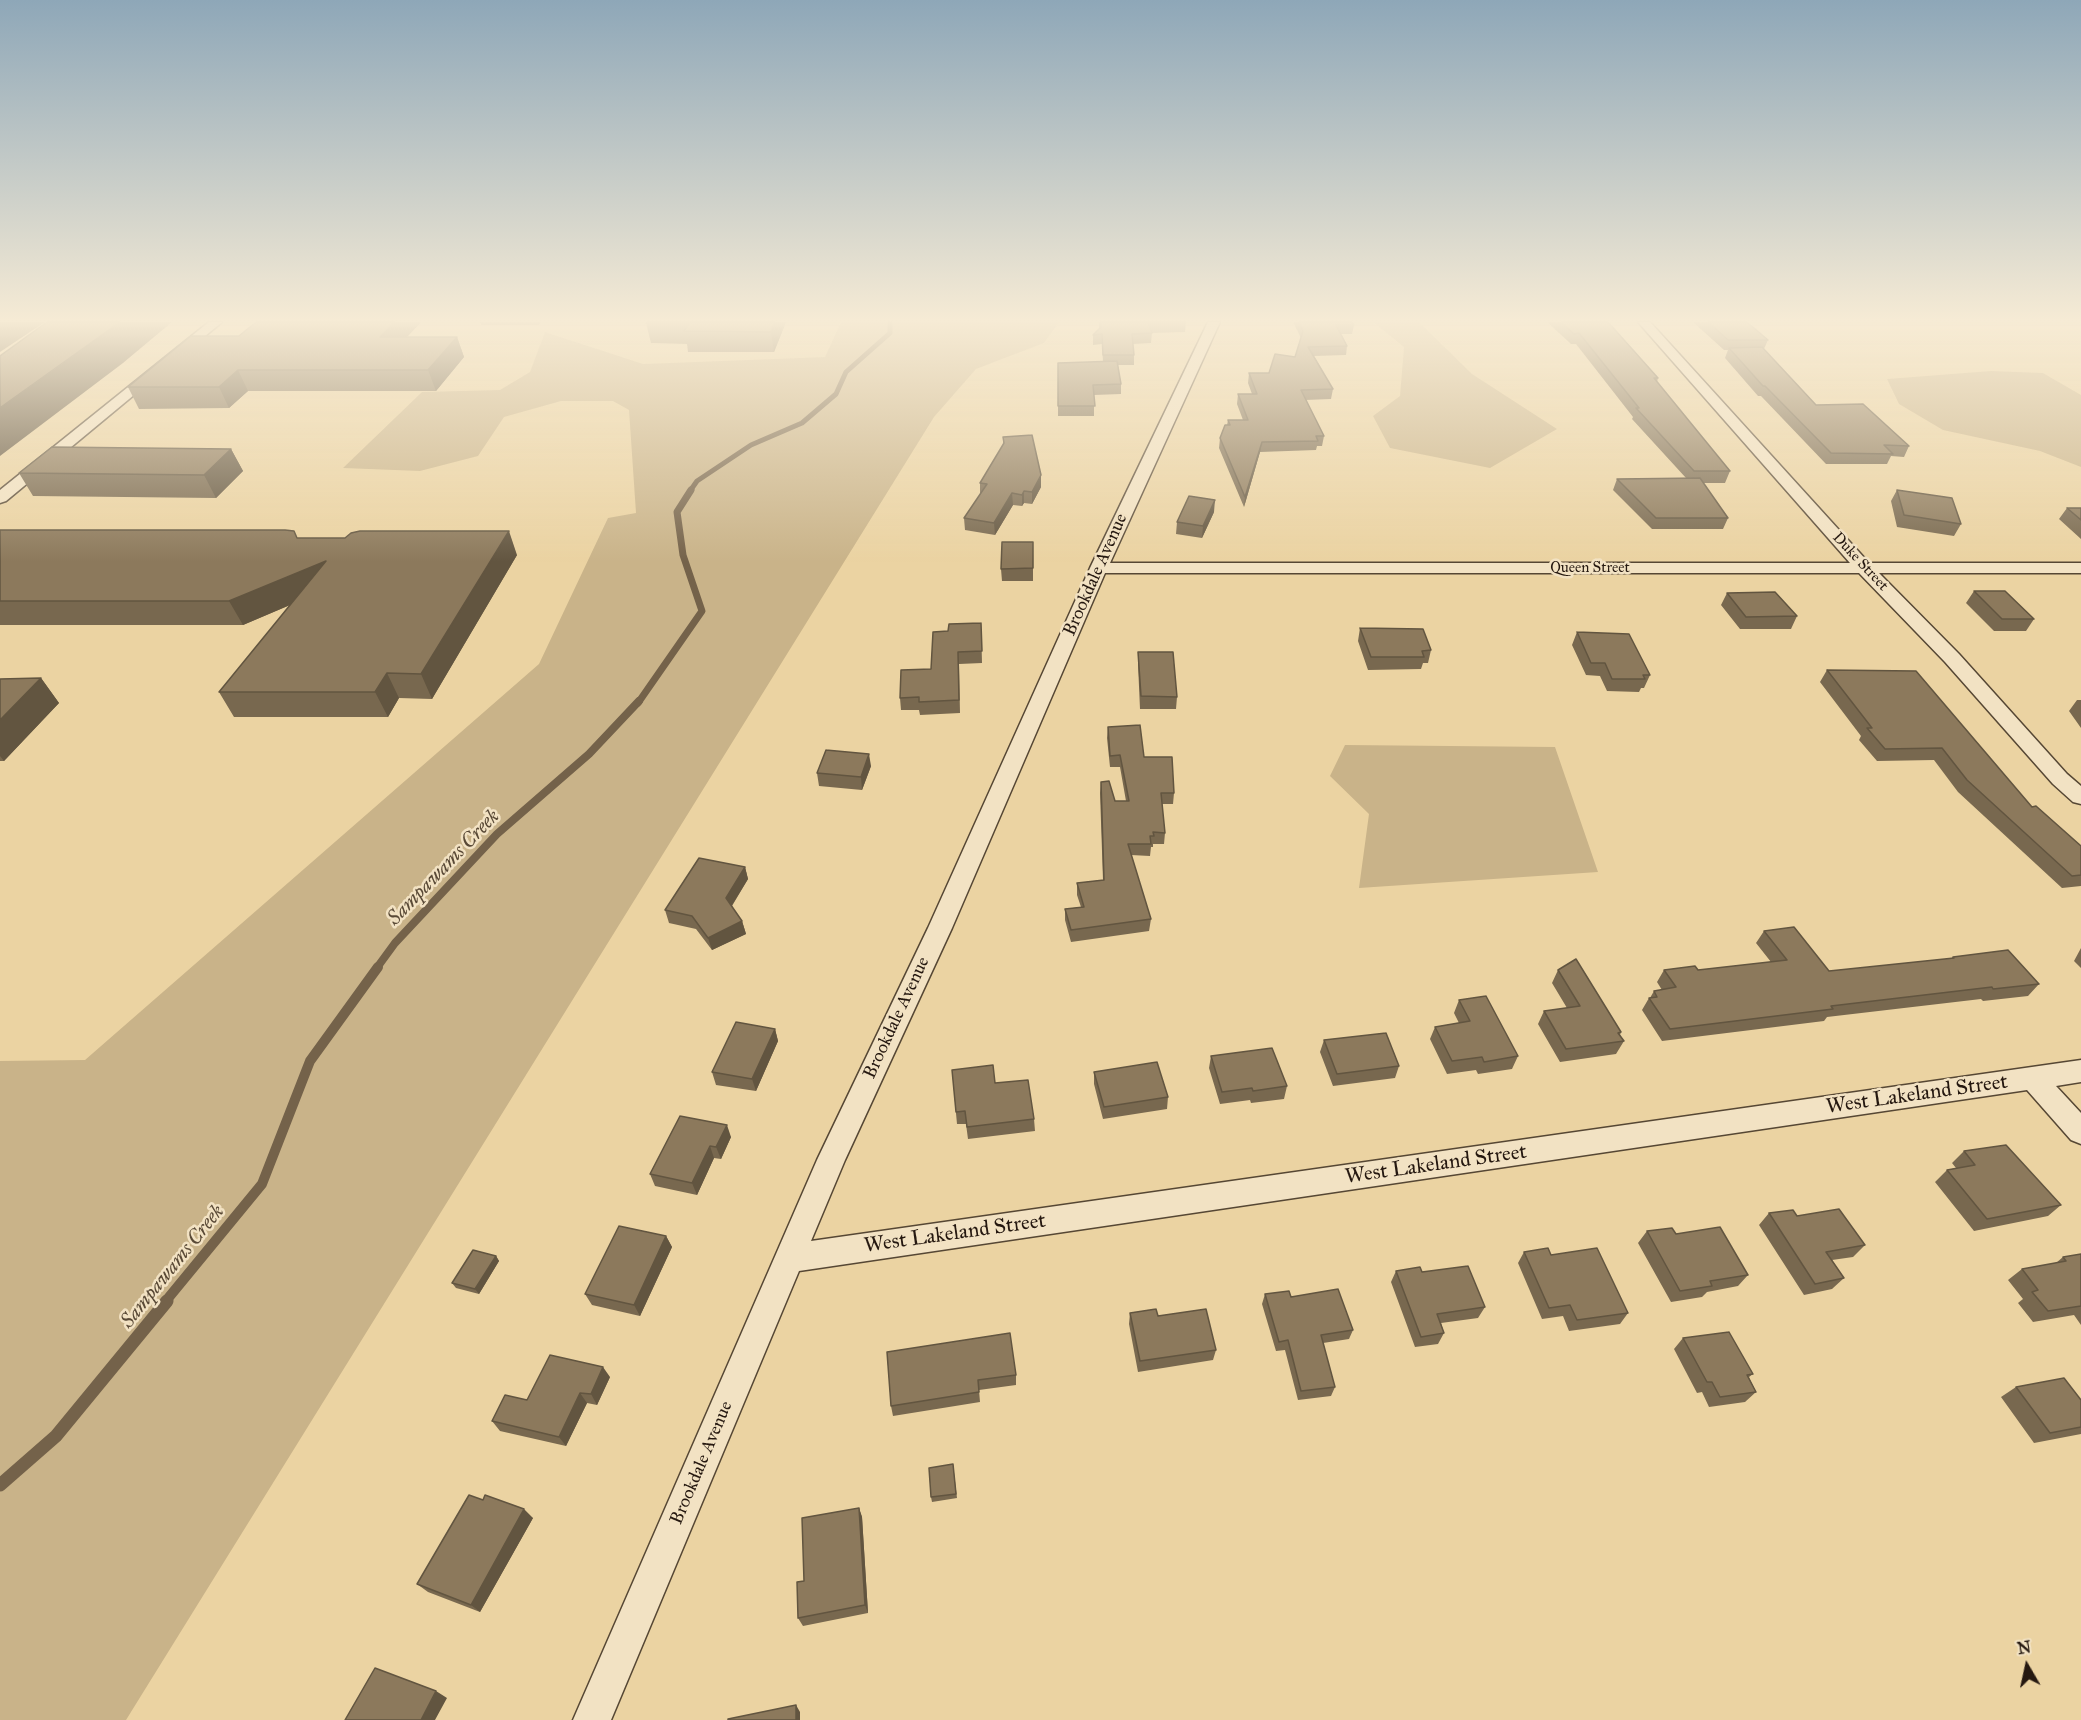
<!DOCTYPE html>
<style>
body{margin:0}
#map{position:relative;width:2081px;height:1720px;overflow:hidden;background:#ebd3a2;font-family:"IM FELL Great Primer",serif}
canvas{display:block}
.north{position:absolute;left:1997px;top:1636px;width:60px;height:60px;-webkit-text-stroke:4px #f2e2c3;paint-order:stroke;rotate:351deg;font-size:16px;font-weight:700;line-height:24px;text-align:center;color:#251810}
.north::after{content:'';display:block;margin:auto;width:21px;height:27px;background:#251810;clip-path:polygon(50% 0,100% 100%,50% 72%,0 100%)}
</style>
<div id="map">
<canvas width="2081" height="1720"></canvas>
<div class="north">N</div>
</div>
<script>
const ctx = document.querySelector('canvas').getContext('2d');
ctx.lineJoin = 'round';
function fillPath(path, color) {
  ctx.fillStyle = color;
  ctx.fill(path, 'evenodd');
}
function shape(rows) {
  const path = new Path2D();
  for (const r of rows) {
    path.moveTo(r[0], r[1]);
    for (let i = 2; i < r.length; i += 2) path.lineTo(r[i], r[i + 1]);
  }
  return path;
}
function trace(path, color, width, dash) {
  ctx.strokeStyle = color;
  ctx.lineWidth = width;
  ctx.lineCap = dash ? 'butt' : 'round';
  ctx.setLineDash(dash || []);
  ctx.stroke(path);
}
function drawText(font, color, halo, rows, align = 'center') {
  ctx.font = font + ' "IM FELL Great Primer",serif';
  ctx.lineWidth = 5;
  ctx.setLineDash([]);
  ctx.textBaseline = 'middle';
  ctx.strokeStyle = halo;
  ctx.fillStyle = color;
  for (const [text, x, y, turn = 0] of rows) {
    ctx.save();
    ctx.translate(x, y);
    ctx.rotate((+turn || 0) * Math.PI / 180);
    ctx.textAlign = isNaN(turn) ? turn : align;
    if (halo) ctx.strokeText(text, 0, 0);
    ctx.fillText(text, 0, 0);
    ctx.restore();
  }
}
fillPath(shape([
 [841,322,1059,322,1044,343,976,369,934,417,126,1720,0,1720,0,1061,85,1060,539,664,608,518,636,513,629,410,613,401,561,401,504,417,478,456,420,471,343,468,422,392,500,390,530,372,545,332,643,364,825,357],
 [1373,322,1419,322,1472,374,1557,429,1490,468,1390,448,1373,416,1400,396,1404,347],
 [1991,371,2043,373,2081,395,2081,467,2040,451,1943,430,1899,404,1887,379],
 [1345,745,1555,747,1598,872,1359,888,1369,814,1330,776]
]), '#c9b389');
trace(shape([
 [690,491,697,481,751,445,802,423,836,394,846,372,890,333,890,322]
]), '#74624a', 5);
trace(shape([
 [638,703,702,611,683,555,677,512,691,490]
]), '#74624a', 7);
trace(shape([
 [376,969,395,943,497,834,589,754,639,701]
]), '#74624a', 8);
trace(shape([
 [165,1302,262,1184,310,1061,378,967]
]), '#74624a', 10);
trace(shape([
 [0,1485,56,1436,167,1301]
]), '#74624a', 13);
const minor = shape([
 [209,322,222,322,6,501,0,503,0,490,209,322],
 [1208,322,1220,322,1110,563,1850,563,1638,322,1650,322,1869,563,2081,563,2081,573,1879,573,1959,654,2067,774,2081,786,2081,804,2073,802,2053,784,1945,662,1859,573,1105,573,952,928,845,1160,811,1241,2081,1060,2081,1082,2056,1086,2081,1113,2081,1144,2071,1140,2027,1090,799,1271,611,1720,573,1720,817,1160,928,928,1090,568,1208,322]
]);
trace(minor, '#564734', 3);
fillPath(minor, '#f2e2c3');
fillPath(shape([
 [256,322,421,322,407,337,457,337,464,357,436,391,248,391,229,408,139,409,128,387,239,336],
 [480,322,541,322,539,325,481,325],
 [647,322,786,322,774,352,688,352,687,344,651,343,646,323],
 [1099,322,1186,322,1185,332,1152,333,1151,343,1133,344,1134,355,1134,365,1118,365,1121,384,1121,394,1094,395,1094,416,1058,416,1058,363,1103,362,1102,344,1093,345,1093,335,1099,329],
 [1293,322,1352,322,1354,325,1352,334,1341,334,1347,346,1346,355,1314,356,1333,389,1331,399,1305,400,1324,436,1322,446,1317,446,1316,450,1260,452,1244,507,1219,448,1220,438,1227,425,1228,420,1243,420,1237,404,1238,394,1252,394,1248,383,1249,373,1269,373,1295,357,1301,338],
 [1547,322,1608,322,1658,378,1657,382,1730,471,1725,483,1703,483,1728,518,1723,529,1652,529,1613,490,1617,479,1686,478,1632,419,1633,417,1576,344,1571,344],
 [1693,322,1747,322,1768,340,1764,349,1816,405,1909,446,1904,457,1891,456,1887,464,1826,464,1761,396,1758,396,1725,358,1728,350,1724,350],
 [1003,437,1041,487,1032,504,1024,503,1022,506,1013,505,995,535,965,530,964,518,980,495,980,483,1003,445],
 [231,449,243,471,216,498,33,496,19,473],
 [1897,490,1961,524,1954,536,1897,527,1891,501],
 [2067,508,2081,508,2081,539,2059,519],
 [1214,512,1202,538,1176,534,1177,522],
 [0,530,517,555,432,699,399,698,388,717,234,717,219,692,290,605,243,625,0,625],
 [1033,542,1033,581,1002,581,1001,569],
 [1974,591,2034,619,2026,631,1994,631,1966,603],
 [1727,593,1797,616,1791,629,1740,629,1721,605],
 [981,623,982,663,959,664,960,713,920,715,919,710,901,710,900,698,931,669,948,631],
 [1360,628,1431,650,1428,663,1423,663,1421,669,1368,670,1358,641],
 [1577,632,1650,675,1644,688,1641,688,1639,692,1607,691,1600,676,1586,675,1572,645],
 [1138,652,1177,697,1176,709,1140,709,1138,664],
 [1827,670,2032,807,2081,846,2081,886,2062,888,1958,792,1934,760,1877,761,1859,740,1861,736,1820,682],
 [41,678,59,703,4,761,0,761,0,679],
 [2077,700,2081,700,2081,728,2069,711],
 [1108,727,1144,757,1174,793,1173,804,1162,804,1165,833,1164,844,1153,844,1153,847,1151,847,1150,856,1131,855,1151,919,1149,931,1071,942,1065,920,1065,909,1081,907,1077,895,1077,883,1103,880,1100,793,1101,782,1115,801,1126,801,1120,767,1110,767,1107,738],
 [871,766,862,790,819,786,817,773],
 [745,867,748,879,732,906,742,921,746,934,712,950,696,929,669,923,665,910],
 [1764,931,1829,971,1951,959,1953,957,2039,984,2028,996,1983,1001,1981,999,1827,1017,1824,1021,1662,1041,1642,1010,1649,998,1650,998,1654,991,1662,990,1657,982,1664,970,1698,970,1771,962,1756,943],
 [2081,948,2081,968,2074,961],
 [1558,970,1621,1032,1620,1035,1624,1041,1616,1054,1560,1062,1538,1024,1544,1011,1567,1008,1552,983],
 [1459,1000,1518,1056,1512,1069,1478,1074,1476,1070,1447,1074,1430,1039,1435,1027,1459,1023,1454,1013],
 [775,1029,778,1041,756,1091,716,1085,712,1072],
 [1324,1040,1399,1066,1395,1078,1333,1086,1320,1052],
 [1211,1056,1287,1086,1284,1099,1251,1103,1250,1100,1220,1104,1209,1068],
 [952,1070,995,1083,1034,1119,1035,1131,968,1139,966,1124,957,1124],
 [1094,1072,1168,1097,1167,1109,1103,1119,1094,1084],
 [680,1116,731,1137,721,1159,714,1158,697,1195,655,1186,650,1174],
 [1964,1151,2061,1205,2048,1216,1974,1231,1935,1182,1947,1170,1956,1168,1952,1163],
 [1769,1213,1797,1216,1865,1245,1853,1257,1832,1260,1844,1278,1832,1289,1804,1295,1759,1225],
 [1647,1231,1676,1234,1748,1275,1738,1286,1707,1292,1702,1297,1671,1302,1638,1243],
 [666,1236,672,1247,640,1316,592,1305,585,1294],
 [1524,1252,1551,1255,1628,1313,1620,1324,1569,1331,1563,1316,1542,1319,1518,1263],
 [2081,1254,2081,1325,2074,1315,2033,1322,2018,1303,2023,1299,2008,1280,2022,1269,2056,1263,2063,1257],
 [496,1256,499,1261,479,1294,456,1288,452,1283],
 [1396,1271,1422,1272,1485,1307,1478,1318,1441,1323,1444,1333,1438,1344,1415,1347,1391,1282],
 [1265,1294,1291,1297,1353,1330,1349,1339,1323,1343,1335,1387,1331,1396,1298,1400,1285,1350,1276,1351,1262,1304],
 [1130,1313,1158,1316,1216,1350,1213,1360,1138,1372,1129,1324],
 [1683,1338,1753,1374,1749,1377,1756,1392,1745,1402,1709,1407,1702,1392,1697,1393,1674,1349],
 [887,1352,1016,1375,1016,1385,979,1390,980,1402,893,1416,891,1406],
 [610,1377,597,1405,587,1403,566,1446,500,1431,492,1421,527,1400],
 [2016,1387,2081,1400,2081,1434,2034,1443,2001,1397],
 [953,1464,957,1498,932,1502,931,1497],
 [483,1500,533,1518,480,1612,428,1592,417,1584],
 [859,1508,862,1517,868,1613,803,1626,798,1618,804,1581]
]), '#78684f');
fillPath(shape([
 [0,322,45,322,0,352],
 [120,322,172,322,123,363,0,456,0,408],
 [395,322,421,322,388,357,380,337],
 [775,322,786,322,774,352,771,332],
 [457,337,464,357,436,391,428,370],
 [238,370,248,391,229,408,219,387],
 [1262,442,1260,452,1244,507,1245,497],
 [231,449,243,471,216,498,204,475],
 [1041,475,1041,487,1032,504,1032,492],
 [1024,491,1024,503,1022,506,1022,495],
 [1012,493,1013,505,995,535,994,523],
 [1215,500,1214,512,1202,538,1203,526],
 [509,531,517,555,432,699,421,674],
 [326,561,337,585,243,625,229,601],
 [387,673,399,698,388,717,375,692],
 [41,678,59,703,4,761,0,756,0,720],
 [869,754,871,766,862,790,861,777],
 [745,867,748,879,729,910,726,898],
 [742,921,746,934,712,950,708,938],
 [775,1029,778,1041,756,1091,752,1079],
 [727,1125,731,1137,721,1159,716,1147],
 [710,1146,714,1158,697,1195,692,1183],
 [666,1236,672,1247,640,1316,634,1305],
 [496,1256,499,1261,479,1294,475,1289],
 [603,1367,610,1377,597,1405,591,1394],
 [580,1393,587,1403,566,1446,559,1437],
 [859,1508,862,1517,868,1613,865,1605],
 [524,1509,533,1518,480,1612,471,1605],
 [436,1691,447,1698,435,1720,421,1720],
 [796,1705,800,1712,800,1720,796,1720]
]), '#625540');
const building = shape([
 [47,322,120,322,0,408,0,356,47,322],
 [256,322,395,322,380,337,457,337,428,370,238,370,219,387,128,387,191,336,239,336,256,322],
 [647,322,775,322,771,332,684,331,689,323,646,323,647,322],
 [1100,322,1186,322,1149,324,1152,333,1132,334,1134,355,1103,355,1102,334,1093,335,1101,327,1100,322],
 [1299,322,1352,322,1354,325,1336,325,1347,346,1308,347,1333,389,1301,390,1324,436,1316,436,1318,441,1262,442,1245,497,1220,438,1225,425,1230,425,1228,420,1248,420,1238,394,1257,394,1249,373,1269,373,1275,354,1295,357,1303,331,1299,322],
 [1561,322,1608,322,1658,378,1654,378,1730,471,1694,471,1636,408,1639,408,1579,333,1574,334,1561,322],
 [1708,322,1747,322,1768,340,1728,340,1708,322],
 [1762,347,1816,405,1863,404,1909,446,1884,445,1893,454,1831,453,1765,386,1763,386,1729,348,1762,347],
 [1117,361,1121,384,1093,385,1095,406,1058,406,1058,363,1117,361],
 [1032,435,1041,475,1032,492,1024,491,1022,495,1012,493,994,523,964,518,987,484,980,483,1004,443,1003,437,1032,435],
 [52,447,231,449,204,475,19,473,52,447],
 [1700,478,1728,518,1656,518,1617,479,1700,478],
 [1897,490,1952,498,1961,524,1904,515,1897,490],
 [1189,496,1215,500,1203,526,1177,522,1189,496],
 [2067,508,2081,508,2081,520,2067,508],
 [0,530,285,530,294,531,297,538,345,538,351,533,360,531,509,531,421,674,387,673,375,692,219,692,326,561,229,601,0,601,0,530],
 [1002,542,1033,542,1033,568,1001,569,1002,542],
 [1974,591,2005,591,2034,619,2002,619,1974,591],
 [1775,592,1797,616,1746,617,1727,593,1775,592],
 [981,623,982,651,958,652,959,700,919,702,919,697,900,698,901,670,931,669,933,632,948,631,949,624,981,623],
 [1360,628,1423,629,1431,650,1422,651,1424,657,1371,657,1360,628],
 [1577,632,1629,634,1650,675,1643,675,1645,679,1612,679,1605,663,1591,663,1577,632],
 [1138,652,1173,652,1177,697,1141,696,1138,652],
 [1827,670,1916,671,2032,807,2036,806,2081,846,2081,875,2072,876,1967,780,1942,748,1885,749,1867,728,1872,728,1827,670],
 [41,678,0,720,0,679,41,678],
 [1140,725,1144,757,1172,757,1174,793,1161,793,1165,833,1153,832,1154,836,1150,836,1151,844,1128,844,1151,919,1071,930,1065,909,1084,907,1077,883,1104,880,1101,782,1109,781,1115,801,1129,801,1120,755,1110,756,1108,727,1140,725],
 [826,750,869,754,861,777,817,773,826,750],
 [699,858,745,867,726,898,742,921,708,938,692,916,665,910,699,858],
 [1794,927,1829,971,1954,958,1953,957,2008,950,2039,984,1993,989,1992,987,1831,1006,1833,1009,1670,1029,1649,998,1657,997,1654,991,1676,987,1664,970,1695,966,1698,970,1787,960,1764,931,1794,927],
 [1576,959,1621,1032,1618,1033,1624,1041,1566,1049,1544,1011,1580,1006,1558,970,1576,959],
 [1486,996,1518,1056,1484,1062,1482,1057,1452,1061,1435,1027,1470,1021,1459,1000,1486,996],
 [736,1022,775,1029,752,1079,712,1072,736,1022],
 [1386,1033,1399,1066,1337,1074,1324,1040,1386,1033],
 [1272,1048,1287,1086,1253,1091,1252,1088,1222,1092,1211,1056,1272,1048],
 [1157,1062,1168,1097,1104,1107,1094,1072,1157,1062],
 [993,1065,995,1083,1028,1080,1034,1119,967,1127,965,1111,956,1112,952,1070,993,1065],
 [680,1116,727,1125,716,1147,710,1146,692,1183,650,1174,680,1116],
 [2006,1145,2061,1205,1987,1219,1947,1170,1975,1165,1964,1151,2006,1145],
 [1839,1209,1865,1245,1826,1252,1844,1278,1815,1284,1769,1213,1793,1210,1797,1216,1839,1209],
 [619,1226,666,1236,634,1305,585,1294,619,1226],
 [1720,1227,1748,1275,1710,1281,1712,1286,1680,1291,1647,1231,1672,1228,1676,1234,1720,1227],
 [1548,1248,1551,1255,1597,1248,1628,1313,1577,1320,1570,1305,1549,1308,1524,1252,1548,1248],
 [473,1250,496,1256,475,1289,452,1283,473,1250],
 [2081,1254,2081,1306,2048,1311,2032,1292,2038,1290,2022,1269,2066,1261,2063,1257,2081,1254],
 [1468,1266,1485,1307,1437,1314,1444,1333,1421,1337,1396,1271,1420,1267,1422,1272,1468,1266],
 [1338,1289,1353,1330,1321,1335,1335,1387,1301,1391,1288,1340,1279,1342,1265,1294,1289,1291,1291,1297,1338,1289],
 [1156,1309,1158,1316,1206,1309,1216,1350,1140,1361,1130,1313,1156,1309],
 [1729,1332,1753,1374,1747,1375,1756,1392,1720,1397,1712,1382,1707,1382,1683,1338,1729,1332],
 [1010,1333,1016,1375,978,1380,979,1392,891,1406,887,1352,1010,1333],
 [550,1355,603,1367,591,1394,580,1393,559,1437,492,1421,505,1395,527,1400,550,1355],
 [2064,1378,2081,1400,2081,1427,2050,1433,2016,1387,2064,1378],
 [953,1464,956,1494,931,1497,929,1468,953,1464],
 [469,1495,483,1500,485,1495,524,1509,471,1605,417,1584,469,1495],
 [859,1508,865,1605,798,1618,797,1582,804,1581,802,1518,859,1508],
 [375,1668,436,1691,421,1720,345,1720,375,1668],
 [796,1705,796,1720,728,1720,728,1719,796,1705]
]);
fillPath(building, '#8c795c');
trace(building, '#625540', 1.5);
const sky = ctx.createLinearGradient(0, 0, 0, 562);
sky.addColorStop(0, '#8ea7b8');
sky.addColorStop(0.57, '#f6ebd5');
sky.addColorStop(1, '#f6ebd500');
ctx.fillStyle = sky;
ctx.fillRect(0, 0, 2081, 562);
drawText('15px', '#251810', '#f2e2c3', [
 ["Duke Street",1860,562,47],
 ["Queen Street",1590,568]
]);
drawText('18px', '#251810', '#f2e2c3', [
 ["Brookdale Avenue",1096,575,-66],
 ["Brookdale Avenue",897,1018,-65],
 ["Brookdale Avenue",702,1463,-67]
]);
drawText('italic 20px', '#594936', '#f2e2c3', [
 ["Sampawams Creek",444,868,-46],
 ["Sampawams Creek",173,1267,-51]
]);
drawText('21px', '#251810', '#f2e2c3', [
 ["West Lakeland Street",1917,1095,-8],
 ["West Lakeland Street",1436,1165,-8],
 ["West Lakeland Street",955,1234,-8]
]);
</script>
